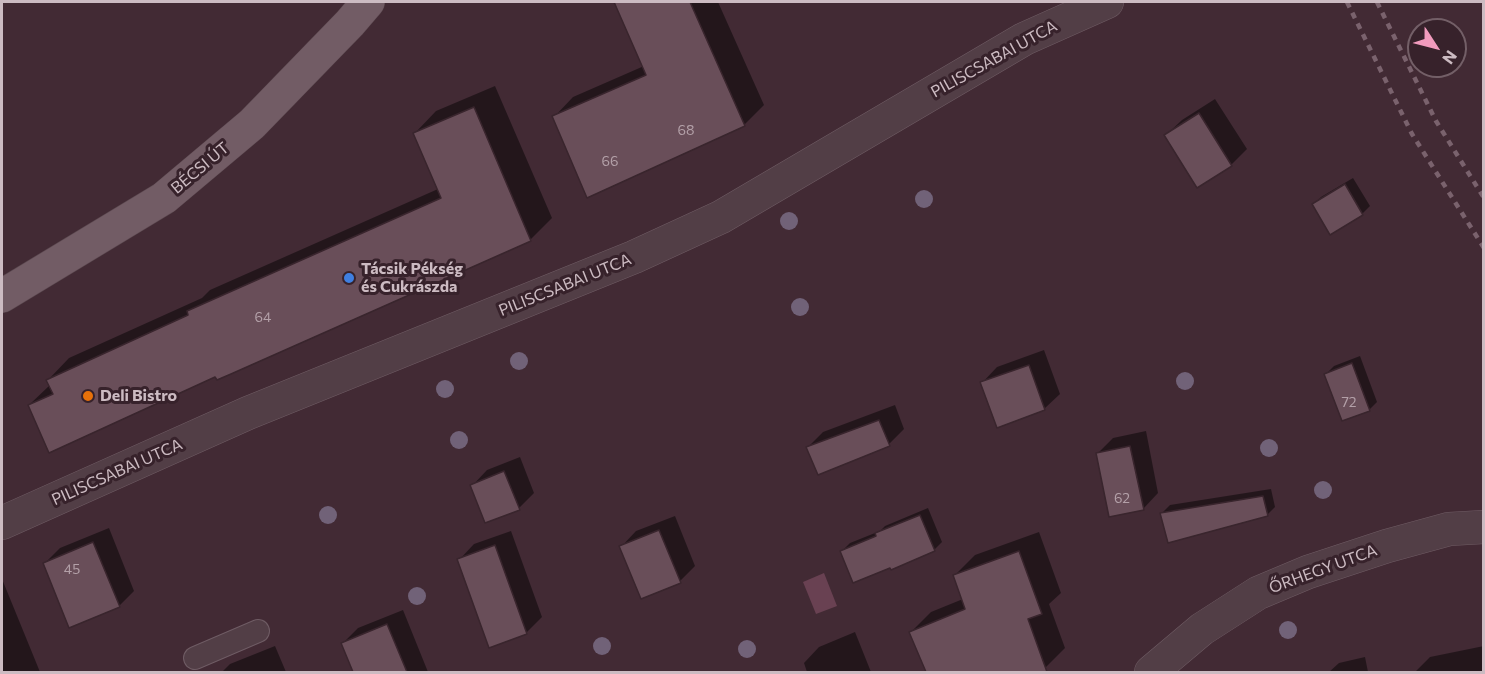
<!DOCTYPE html>
<meta charset="utf-8">
<style>
body{margin:0}
#map{position:relative;width:1485px;height:674px;overflow:hidden;background:#422a34;font-family:Commissioner,sans-serif}
canvas{display:block}
.frame{position:absolute;inset:0;border:3px solid #ccbbc2;pointer-events:none}
.north{position:absolute;left:1407px;top:18px;width:60px;height:60px;box-sizing:border-box;background:#37222b;border:2px solid #735f67;border-radius:50%;rotate:126deg;font-size:16px;font-weight:700;line-height:24px;text-align:center;color:#ccbbc2}
.north::after{content:'';display:block;margin:auto;width:21px;height:27px;background:#f19bbd;clip-path:polygon(50% 0,100% 100%,50% 72%,0 100%)}
</style>
<div id="map">
<canvas width="1485" height="674"></canvas>
<div class="frame"></div>
<div class="north">N</div>
</div>
<script>
const ctx = document.querySelector('canvas').getContext('2d');
ctx.lineJoin = 'round';
function fillPath(path, color) {
  ctx.fillStyle = color;
  ctx.fill(path, 'evenodd');
}
function shape(rows) {
  const path = new Path2D();
  for (const r of rows) {
    path.moveTo(r[0], r[1]);
    for (let i = 2; i < r.length; i += 2) path.lineTo(r[i], r[i + 1]);
  }
  return path;
}
function trace(path, color, width, dash) {
  ctx.strokeStyle = color;
  ctx.lineWidth = width;
  ctx.lineCap = dash ? 'butt' : 'round';
  ctx.setLineDash(dash || []);
  ctx.stroke(path);
}
function drawText(font, color, halo, rows, align = 'center') {
  ctx.font = font + ' Commissioner,sans-serif';
  ctx.lineWidth = 6;
  ctx.setLineDash([]);
  ctx.textBaseline = 'middle';
  ctx.strokeStyle = halo;
  ctx.fillStyle = color;
  for (const [text, x, y, turn = 0] of rows) {
    ctx.save();
    ctx.translate(x, y);
    ctx.rotate((+turn || 0) * Math.PI / 180);
    ctx.textAlign = isNaN(turn) ? turn : align;
    if (halo) ctx.strokeText(text, 0, 0);
    ctx.fillText(text, 0, 0);
    ctx.restore();
  }
}
fillPath(shape([
 [824,573,837,606,816,614,803,582]
]), '#694152');
fillPath(shape([
 [615,2,718,2,764,105,744,125,554,117,573,97,644,66],
 [495,86,552,218,530,240,216,375,29,405,50,385,48,380,69,358,202,298,210,290,438,189,415,133,436,111],
 [1215,99,1247,149,1231,165,1198,186,1166,135,1182,120],
 [1353,178,1370,206,1362,214,1314,204,1321,197],
 [1044,350,1060,394,1044,409,982,383,997,367],
 [1360,356,1377,402,1369,410,1326,374,1334,366],
 [895,405,904,429,889,444,808,447,823,432],
 [1146,431,1158,493,1143,509,1098,453,1113,438],
 [520,457,534,493,519,508,472,486,487,470],
 [1271,489,1275,507,1267,515,1162,513,1170,505],
 [928,508,942,542,934,550,890,566,842,551,850,543,880,531,885,526],
 [675,516,695,566,680,581,621,547,636,531],
 [109,528,134,591,119,606,44,564,60,548],
 [511,531,542,617,526,633,459,560,474,544],
 [1039,532,1061,593,1049,604,1065,648,1045,668,1034,672,928,672,911,632,931,612,963,599,955,575,975,555],
 [2,579,40,672,2,672],
 [403,610,428,672,355,672,343,643,358,628],
 [855,632,871,672,807,672,804,663,819,647],
 [275,646,286,672,222,672,230,664],
 [1484,646,1484,672,1415,672,1430,657],
 [1365,657,1368,672,1329,672,1339,663]
]), '#0007');
const building = shape([
 [614,2,690,2,745,126,587,198,552,116,646,75,614,2],
 [474,107,531,241,231,374,217,380,215,377,49,453,28,405,53,394,46,380,188,315,187,311,441,198,413,133,474,107],
 [1199,113,1232,166,1197,188,1164,135,1199,113],
 [1345,184,1363,215,1330,235,1312,204,1345,184],
 [1352,363,1370,411,1342,421,1324,374,1352,363],
 [1029,365,1045,410,997,428,980,382,1029,365],
 [879,420,890,446,818,475,806,447,879,420],
 [1130,446,1144,510,1109,517,1096,453,1130,446],
 [504,471,520,510,485,523,470,485,504,471],
 [1263,496,1268,516,1168,543,1160,513,1263,496],
 [920,515,935,551,891,570,890,568,853,583,840,551,876,536,875,533,920,515],
 [659,530,681,583,641,599,619,546,659,530],
 [93,542,120,607,69,628,43,563,93,542],
 [495,545,527,634,489,648,457,559,495,545],
 [1019,551,1042,614,1028,619,1047,672,926,672,909,632,965,609,953,575,1019,551],
 [387,624,407,672,353,672,341,643,387,624]
]);
fillPath(building, '#694e59');
trace(building, '#39252d', 1.5);
const lane = shape([
 [195,658,258,631]
]);
const street = shape([
 [2,523,248,413,634,257,721,217,1024,39,1107,2],
 [1151,672,1202,629,1258,593,1308,572,1387,546,1449,529,1484,527]
]);
const primary = shape([
 [2,296,164,198,252,124,350,23,368,2]
]);
trace(lane, '#6f5c64', 24);
trace(street, '#6f5c64', 34);
trace(primary, '#5b484f', 34);
trace(lane, '#523e46', 22);
trace(street, '#523e46', 33);
trace(primary, '#725c65', 33);
trace(shape([
 [1347,2,1412,134,1484,248],
 [1377,2,1436,121,1484,198]
]), '#7a626d', 4.5, [6, 6]);
ctx.fillStyle = '#716278';
for (const [x, y] of [
 [924,199],
 [789,221],
 [800,307],
 [519,361],
 [1185,381],
 [445,389],
 [459,440],
 [1269,448],
 [1323,490],
 [328,515],
 [417,596],
 [1288,630],
 [602,646],
 [747,649]
]) {
  ctx.beginPath();
  ctx.arc(x, y, 9, 0, 2 * Math.PI);
  ctx.fill();
}
for (const [x, y, r, color] of [
 [349,278,6,"#3f7fe0"],
 [88,396,6,"#e8710a"]
]) {
  const dot = new Path2D();
  dot.arc(x, y, r, 0, 2 * Math.PI);
  ctx.fillStyle = color;
  ctx.fill(dot);
  trace(dot, '#37222b', 2);
}
drawText('14px', '#b3a0a8', null, [
 ["68",686,130],
 ["66",610,161],
 ["64",263,317],
 ["72",1349,402],
 ["62",1122,498],
 ["45",72,569]
]);
drawText('16px', '#ccbbc2', '#37222b', [
 ["PILISCSABAI UTCA",994,59,-29],
 ["BÉCSI ÚT",200,168,-40],
 ["PILISCSABAI UTCA",565,285,-22],
 ["PILISCSABAI UTCA",117,472,-24],
 ["ŐRHEGY UTCA",1323,569,-20]
]);
drawText('bold 16px', '#ccbbc2', '#37222b', [
 ["Tácsik Pékség",361,269],
 ["és Cukrászda",361,287],
 ["Deli Bistro",100,396]
], 'left');
</script>
